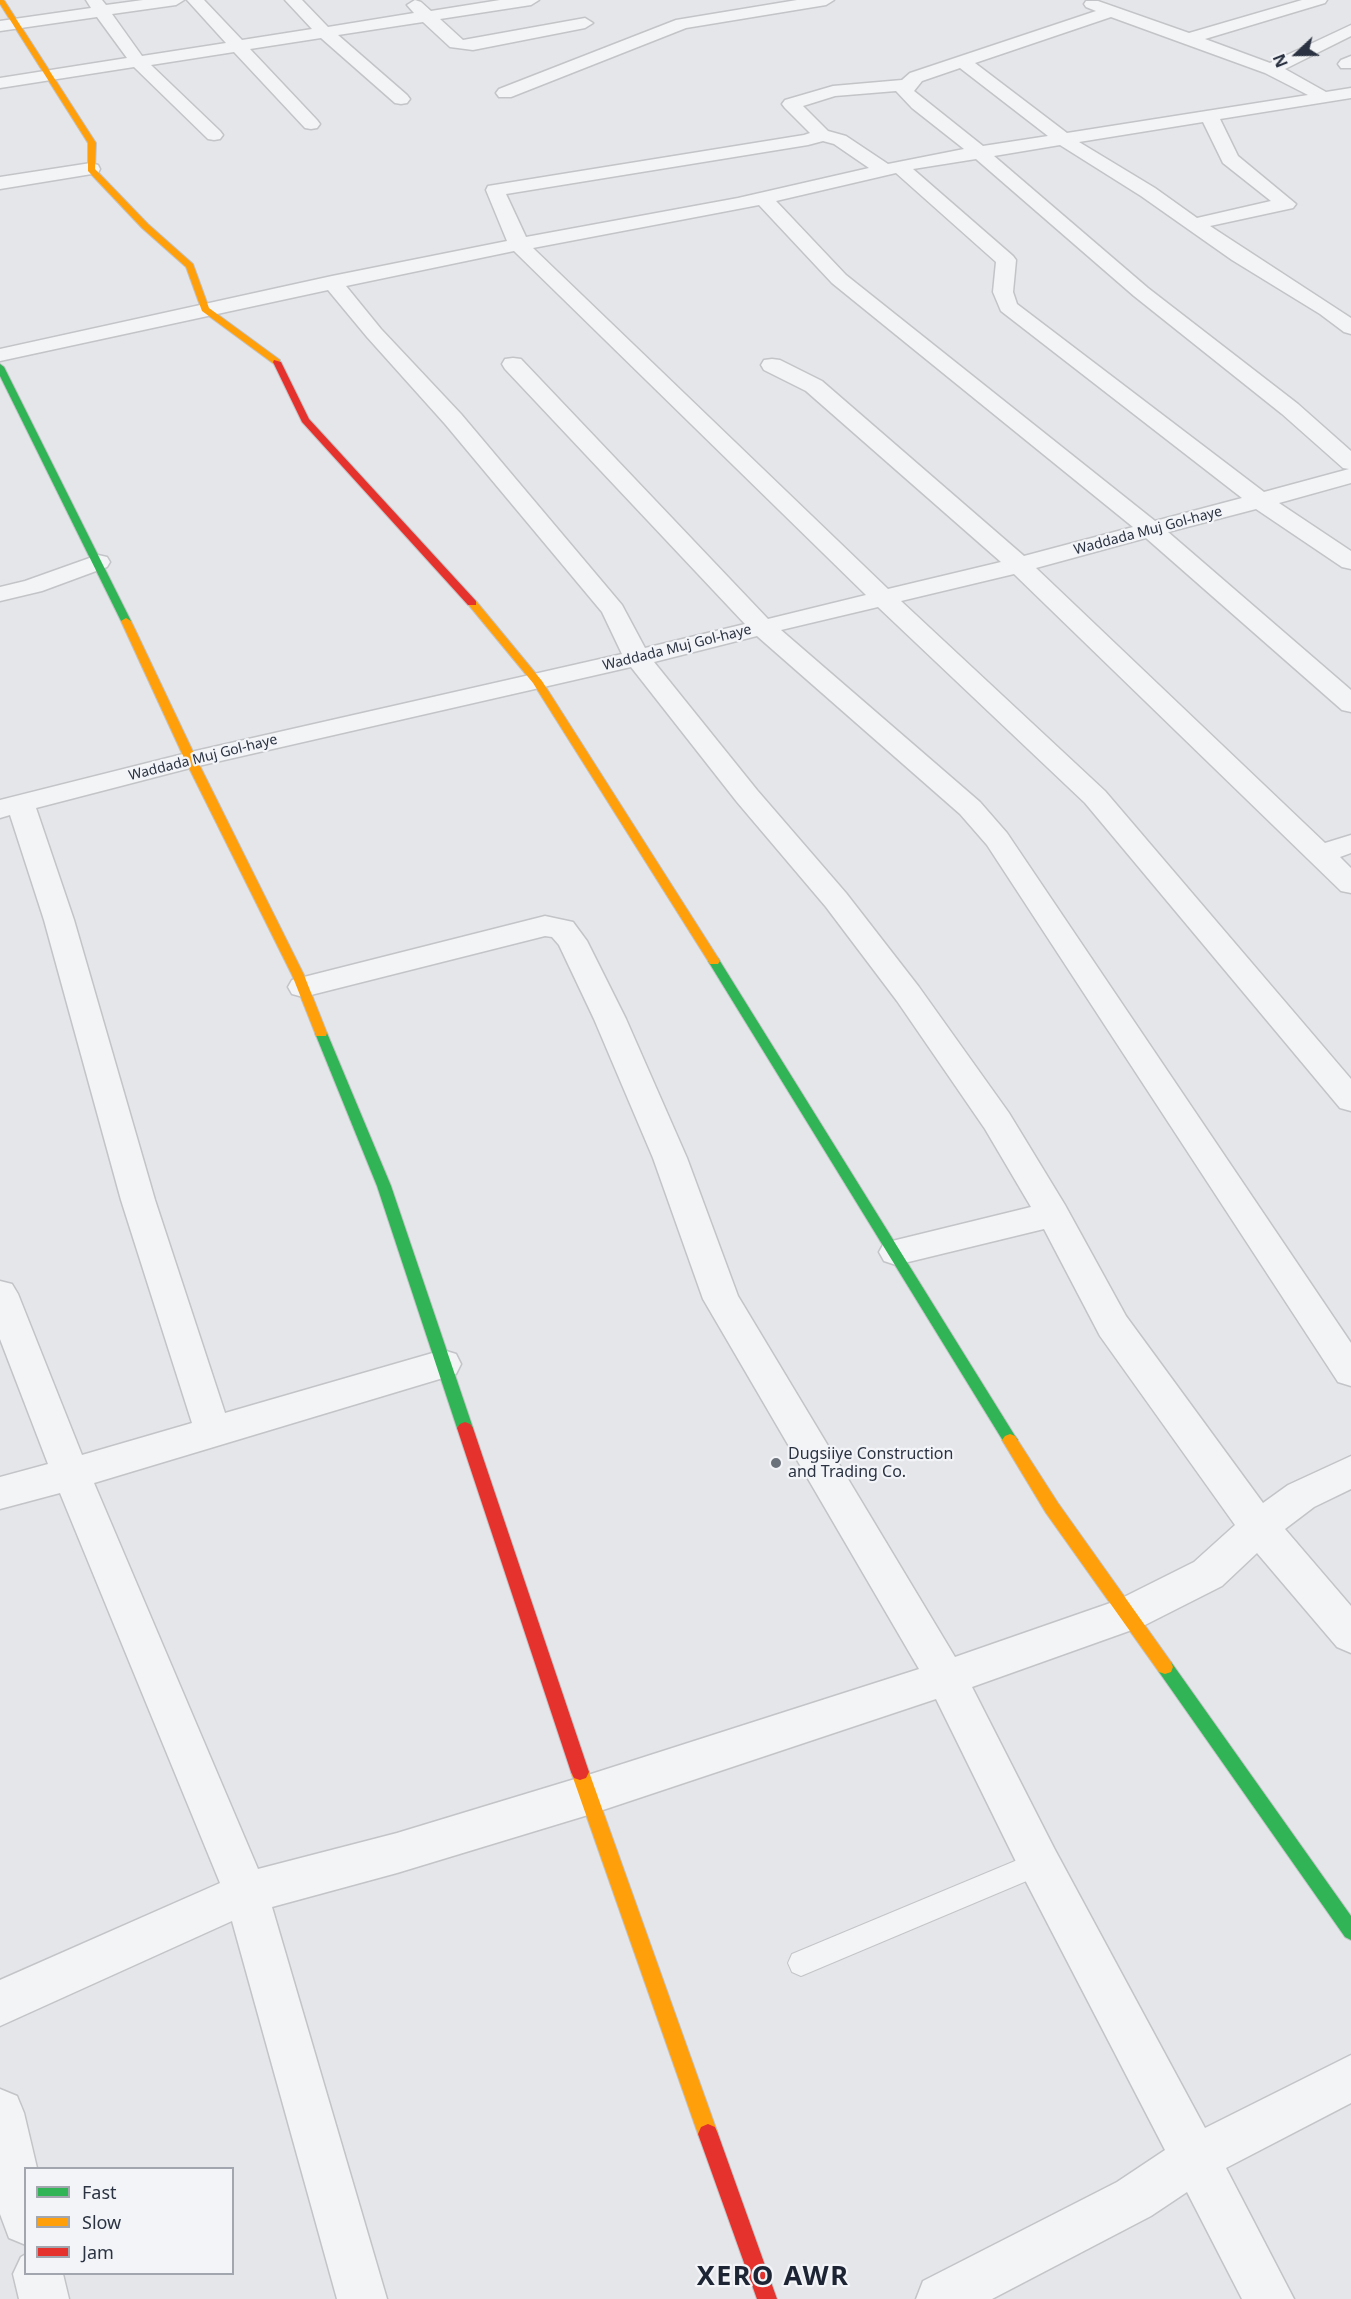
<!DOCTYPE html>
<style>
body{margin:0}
#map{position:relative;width:1351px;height:2299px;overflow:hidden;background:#e5e6e9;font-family:"Noto Sans",sans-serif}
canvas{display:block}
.legend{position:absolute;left:24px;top:2167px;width:210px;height:108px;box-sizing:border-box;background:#f2f4f8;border:2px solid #a2a7af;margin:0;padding:8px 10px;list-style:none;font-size:18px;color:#2b3342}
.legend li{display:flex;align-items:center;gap:12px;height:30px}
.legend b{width:30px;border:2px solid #a2a7af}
.north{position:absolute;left:1267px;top:24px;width:60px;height:60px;-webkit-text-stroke:4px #f2f4f8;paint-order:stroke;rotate:248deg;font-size:16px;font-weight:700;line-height:24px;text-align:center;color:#2b3342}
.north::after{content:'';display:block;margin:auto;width:21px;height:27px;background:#2b3342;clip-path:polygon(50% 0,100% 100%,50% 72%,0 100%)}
</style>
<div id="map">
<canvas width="1351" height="2299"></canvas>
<ul class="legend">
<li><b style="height:8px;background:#30b455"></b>Fast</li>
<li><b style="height:8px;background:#ff9f0a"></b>Slow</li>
<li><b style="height:8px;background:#e5322d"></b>Jam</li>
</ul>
<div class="north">N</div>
</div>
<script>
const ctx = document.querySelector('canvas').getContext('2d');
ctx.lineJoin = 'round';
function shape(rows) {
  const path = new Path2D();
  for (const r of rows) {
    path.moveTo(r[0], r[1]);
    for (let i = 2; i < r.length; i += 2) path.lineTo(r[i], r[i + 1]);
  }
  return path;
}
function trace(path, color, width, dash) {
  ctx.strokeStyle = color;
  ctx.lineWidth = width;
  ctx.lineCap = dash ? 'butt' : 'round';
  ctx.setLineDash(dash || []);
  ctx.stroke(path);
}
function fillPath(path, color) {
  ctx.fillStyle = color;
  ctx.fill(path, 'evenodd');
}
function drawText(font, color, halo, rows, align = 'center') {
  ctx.font = font + ' "Noto Sans",sans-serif';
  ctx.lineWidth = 4.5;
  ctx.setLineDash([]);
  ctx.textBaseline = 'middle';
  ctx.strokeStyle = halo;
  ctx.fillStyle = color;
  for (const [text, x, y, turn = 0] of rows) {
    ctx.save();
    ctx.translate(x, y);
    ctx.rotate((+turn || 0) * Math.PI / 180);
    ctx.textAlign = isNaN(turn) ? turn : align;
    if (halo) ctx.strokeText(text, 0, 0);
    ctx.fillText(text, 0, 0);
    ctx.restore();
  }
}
const lane = shape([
 [1039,1851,1048,1854,1052,1863,1048,1872,801,1976,792,1972,788,1963,792,1954,1039,1851]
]);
const street = shape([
 [86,0,102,0,106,5,143,0,184,0,176,5,112,14,142,56,226,43,187,0,204,0,242,40,312,29,285,0,302,0,328,27,414,13,407,5,415,0,421,2,431,11,500,0,539,0,531,5,440,19,463,40,585,18,593,23,585,28,473,50,450,47,423,22,338,35,407,95,410,99,407,103,401,104,395,103,321,38,250,49,317,120,320,124,317,128,311,129,305,128,234,52,151,65,220,131,223,135,220,139,214,140,208,139,134,67,0,88,0,78,127,58,97,17,0,31,0,21,91,8,86,0],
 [797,0,834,0,826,5,686,28,511,97,499,97,496,93,499,89,676,20,797,0],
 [1302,0,1327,0,1325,3,1205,39,1270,63,1351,25,1351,36,1285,69,1326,92,1351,88,1351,98,1220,119,1238,156,1296,204,1293,208,1210,226,1351,318,1351,334,1344,332,1320,314,1232,260,1141,196,1060,145,994,156,1148,288,1298,404,1351,451,1351,483,1279,503,1351,551,1351,569,1342,567,1256,509,1168,532,1351,690,1351,712,1342,710,1146,538,1036,568,1325,843,1351,835,1351,853,1340,857,1351,868,1351,893,1341,891,1014,574,901,601,1105,791,1351,1079,1351,1111,1340,1108,1085,803,878,607,781,630,980,802,1007,833,1351,1343,1351,1386,1338,1382,987,845,960,814,757,636,654,662,757,790,846,893,919,987,1009,1113,1065,1205,1126,1316,1263,1503,1288,1485,1351,1456,1351,1489,1314,1507,1285,1529,1351,1606,1351,1653,1337,1647,1257,1553,1222,1586,1143,1626,972,1687,1054,1848,1205,2128,1351,2055,1351,2103,1226,2168,1294,2299,1242,2299,1187,2192,1151,2216,992,2299,916,2299,923,2281,1117,2182,1165,2150,1024,1878,936,1699,588,1815,397,1873,272,1907,387,2299,337,2299,232,1921,0,2026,0,1980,220,1883,60,1493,0,1509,0,1477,48,1464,0,1339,0,1281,12,1284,18,1294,82,1455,192,1423,121,1200,44,920,10,815,0,818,0,800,191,752,622,654,602,612,445,424,367,337,328,290,0,361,0,349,332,276,507,241,486,190,488,186,804,135,810,133,785,108,782,104,785,100,833,86,902,80,910,73,1096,11,1086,7,1084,4,1086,1,1098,1,1189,33,1302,0],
 [1111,17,1265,73,1308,95,1067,133,975,63,1111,17],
 [960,68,1048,136,983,146,914,91,922,81,960,68],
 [896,91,912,108,964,149,888,164,846,136,828,131,803,106,835,96,896,91],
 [1203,122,1223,163,1271,201,1197,218,1155,188,1079,142,1203,122],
 [823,141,834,144,869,168,738,198,526,237,506,194,808,145,823,141],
 [976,159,1134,296,1282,414,1343,468,1349,469,1264,492,1017,304,1013,292,1016,260,1013,256,913,169,976,159],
 [896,173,996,262,993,292,1001,311,1242,498,1155,521,846,275,776,201,896,173],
 [759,205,832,283,1133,527,1024,556,822,381,780,360,772,359,764,360,761,365,764,370,806,391,1001,562,888,589,533,248,759,205],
 [514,251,866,595,768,619,521,359,513,358,505,359,502,364,505,369,745,624,645,648,622,605,461,414,381,329,346,286,514,251],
 [631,667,737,802,826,907,897,1001,985,1129,1031,1207,884,1243,879,1252,884,1261,896,1265,1044,1229,1100,1336,1235,1525,1194,1562,1116,1601,955,1657,738,1296,687,1158,626,1019,587,941,573,922,545,916,292,980,288,987,292,994,303,997,545,936,552,937,559,945,594,1019,653,1158,703,1299,919,1669,588,1775,397,1833,258,1869,94,1483,443,1378,456,1374,461,1364,456,1354,443,1350,225,1413,155,1200,74,920,36,808,194,767,631,667],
 [1351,56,1351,68,1341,68,1338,64,1341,60,1351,56],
 [91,163,98,165,100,169,98,173,0,189,0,177,91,163],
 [98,555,107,557,110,562,107,567,42,591,0,601,0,587,25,581,98,555],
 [0,2089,17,2096,24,2113,37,2168,26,2168,26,2245,9,2238,0,2214,0,2089],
 [26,2254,26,2274,63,2274,69,2299,19,2299,13,2274,21,2257,26,2254]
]);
const fast = shape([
 [0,364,4,367,131,621,130,623,126,624,121,621,0,376,0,364],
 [714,957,718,958,1015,1436,1018,1440,1015,1444,1010,1446,1005,1444,708,961,714,957],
 [321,1029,327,1033,391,1186,473,1428,470,1432,465,1434,460,1432,457,1428,377,1186,315,1033,321,1029],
 [1165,1660,1171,1662,1351,1916,1351,1940,1345,1937,1159,1672,1157,1667,1159,1662,1165,1660]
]);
const slow = shape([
 [0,0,4,0,96,143,95,169,148,224,193,264,209,308,280,360,280,364,274,364,202,311,186,267,142,228,88,171,88,143,0,4,0,0],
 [472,600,476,601,542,681,720,961,718,964,710,964,533,683,467,603,472,600],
 [126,618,131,621,197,760,304,975,327,1033,326,1036,316,1036,315,1033,292,975,185,760,121,621,126,618],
 [1010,1434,1015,1436,1058,1503,1171,1662,1173,1667,1171,1672,1165,1674,1159,1672,1046,1513,1002,1440,1005,1436,1010,1434],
 [580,1764,586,1766,589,1772,718,2134,715,2141,708,2144,701,2141,698,2134,571,1772,574,1766,580,1764]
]);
const jam = shape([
 [274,360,281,362,309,419,476,601,476,605,468,605,302,422,273,362,274,360],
 [465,1422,470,1424,473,1428,589,1772,586,1778,580,1780,574,1778,571,1772,457,1428,460,1424,465,1422],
 [708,2124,715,2127,718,2134,777,2299,757,2299,698,2134,701,2127,708,2124]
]);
trace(lane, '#c3c4c7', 2);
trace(street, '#c3c4c7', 3);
trace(fast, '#c3c4c7', 2);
trace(slow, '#c3c4c7', 2);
trace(jam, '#c3c4c7', 2);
fillPath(lane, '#f3f4f6');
fillPath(street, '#f3f4f6');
fillPath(fast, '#30b455');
fillPath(slow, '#ff9f0a');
fillPath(jam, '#e5322d');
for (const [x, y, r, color] of [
 [776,1463,6,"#6c727c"]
]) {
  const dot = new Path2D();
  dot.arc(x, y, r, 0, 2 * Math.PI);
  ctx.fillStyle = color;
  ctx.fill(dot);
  trace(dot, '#f2f4f8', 2);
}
drawText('14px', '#2b3342', '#f2f4f8', [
 ["Waddada Muj Gol-haye",1148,531,-15],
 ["Waddada Muj Gol-haye",677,648,-14],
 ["Waddada Muj Gol-haye",203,758,-14]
]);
drawText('16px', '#2b3342', '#f2f4f8', [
 ["Dugsiiye Construction",788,1454],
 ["and Trading Co.",788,1472]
], 'left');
ctx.letterSpacing = '1.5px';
drawText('bold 27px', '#1d2433', '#f2f4f8', [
 ["XERO AWR",773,2277]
]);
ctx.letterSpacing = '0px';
</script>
